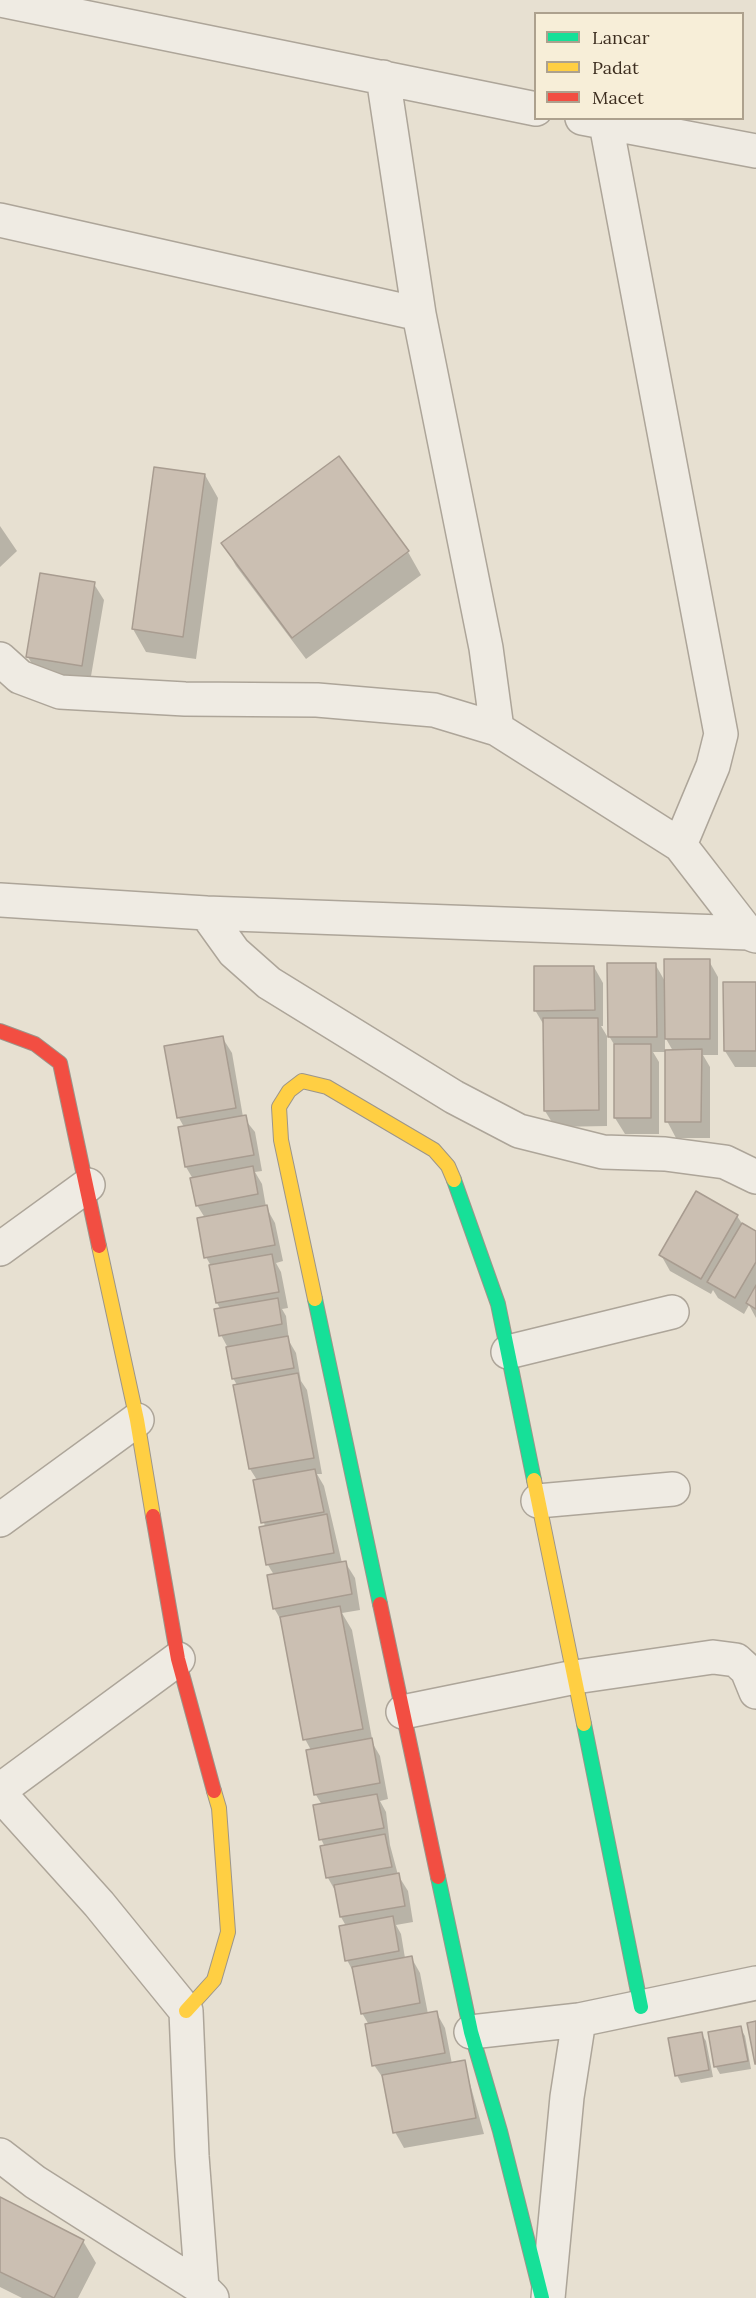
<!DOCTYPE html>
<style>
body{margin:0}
#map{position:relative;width:756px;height:2298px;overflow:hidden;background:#e7e0d1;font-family:Lora,serif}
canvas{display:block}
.legend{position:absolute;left:534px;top:12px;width:210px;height:108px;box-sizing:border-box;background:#f7eed8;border:2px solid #ada18e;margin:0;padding:8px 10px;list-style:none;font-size:18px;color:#3d2e20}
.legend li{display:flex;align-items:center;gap:12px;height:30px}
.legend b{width:30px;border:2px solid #ada18e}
</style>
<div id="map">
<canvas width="756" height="2298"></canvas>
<ul class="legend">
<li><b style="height:8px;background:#16e098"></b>Lancar</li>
<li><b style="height:8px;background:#ffcf43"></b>Padat</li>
<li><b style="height:8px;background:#f24e42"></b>Macet</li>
</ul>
</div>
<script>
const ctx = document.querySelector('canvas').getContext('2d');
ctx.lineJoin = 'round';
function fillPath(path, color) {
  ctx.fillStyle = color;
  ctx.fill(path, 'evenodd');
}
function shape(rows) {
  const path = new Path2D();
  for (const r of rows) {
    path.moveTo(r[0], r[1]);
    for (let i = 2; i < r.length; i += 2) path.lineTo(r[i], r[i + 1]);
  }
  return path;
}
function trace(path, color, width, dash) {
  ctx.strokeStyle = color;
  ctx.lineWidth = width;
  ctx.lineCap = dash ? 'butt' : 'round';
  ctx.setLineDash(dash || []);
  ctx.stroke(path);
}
fillPath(shape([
 [339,458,408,552,421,575,306,659,236,566,223,543],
 [205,475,218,498,196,659,146,652,133,629],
 [0,526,17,551,0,567],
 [94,584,104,600,90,682,37,673,28,657],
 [709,961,718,977,718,1055,703,1055,710,1067,710,1138,676,1138,667,1121,666,1052,653,1052,659,1062,659,1134,625,1134,615,1118,615,1046,609,1036,655,964,666,983],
 [665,1037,673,1051,665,1051],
 [594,967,603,983,603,1026,601,1026,607,1036,607,1126,555,1127,545,1111,545,1027,535,1010],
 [756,984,756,1067,735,1067,725,1051],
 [222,1037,232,1053,243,1117,255,1132,262,1171,255,1172,262,1184,266,1207,275,1223,283,1261,276,1263,281,1272,288,1308,282,1309,286,1316,289,1341,296,1353,301,1381,307,1390,322,1474,317,1474,324,1486,342,1563,345,1562,355,1578,360,1610,342,1613,352,1630,373,1744,380,1756,388,1799,380,1801,386,1812,390,1845,398,1875,408,1891,413,1922,396,1925,401,1934,405,1958,411,1957,420,1973,428,2014,436,2012,445,2028,452,2064,464,2062,484,2134,404,2148,395,2132,385,2081,374,2065,369,2025,362,2013,355,1975,347,1960,346,1926,341,1917,337,1894,328,1878,322,1847,325,1847,321,1839,322,1805,316,1795,308,1751,311,1750,305,1739,282,1622,274,1608,274,1575,268,1565,261,1528,265,1527,255,1481,257,1480,250,1469,235,1386,237,1385,233,1378,228,1348,221,1335,221,1310,217,1303,211,1266,206,1257,205,1218,197,1205,193,1179,186,1167,184,1127,179,1118,165,1048],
 [697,1193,737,1216,743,1225,756,1233,756,1318,749,1305,744,1314,718,1298,713,1290,711,1294,670,1271,661,1255],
 [740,2028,745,2036,751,2069,720,2074,716,2067],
 [701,2033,706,2041,713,2077,681,2083,677,2075],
 [0,2199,83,2241,96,2263,78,2298,22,2298,0,2287]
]), '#0003');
const building = shape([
 [339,456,409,551,292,638,221,543,339,456],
 [154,467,205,474,183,637,132,629,154,467],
 [40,573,95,582,82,666,26,657,40,573],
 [664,959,710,959,710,1039,665,1039,664,959],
 [607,963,656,963,657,1037,608,1037,607,963],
 [534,966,594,966,595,1010,534,1011,534,966],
 [723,982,756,982,756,1051,724,1051,723,982],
 [543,1018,598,1018,599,1110,544,1111,543,1018],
 [223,1036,236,1108,177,1118,164,1046,223,1036],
 [614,1044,651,1044,651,1118,614,1118,614,1044],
 [702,1049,701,1122,665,1122,665,1050,702,1049],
 [246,1115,254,1155,185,1167,178,1127,246,1115],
 [253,1166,258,1194,196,1206,190,1178,253,1166],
 [696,1191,738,1215,701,1279,659,1255,696,1191],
 [267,1205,275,1245,204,1258,197,1218,267,1205],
 [742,1223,756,1231,756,1262,735,1298,707,1282,742,1223],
 [272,1254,279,1292,216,1303,209,1265,272,1254],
 [756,1285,756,1309,746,1303,756,1285],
 [278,1298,282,1324,219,1336,214,1309,278,1298],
 [288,1336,294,1368,232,1379,226,1347,288,1336],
 [298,1373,314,1458,249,1469,233,1385,298,1373],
 [315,1469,324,1512,261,1523,253,1480,315,1469],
 [327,1514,334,1553,266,1565,259,1527,327,1514],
 [346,1561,352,1594,273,1609,267,1575,346,1561],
 [340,1606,363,1729,303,1740,280,1617,340,1606],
 [372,1738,380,1783,314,1795,306,1750,372,1738],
 [377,1794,384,1828,319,1840,313,1805,377,1794],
 [385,1834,392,1867,326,1878,320,1846,385,1834],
 [399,1873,405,1906,340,1917,334,1885,399,1873],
 [393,1916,399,1951,345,1961,339,1926,393,1916],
 [412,1956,420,2003,361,2014,352,1967,412,1956],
 [437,2011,445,2053,372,2066,365,2024,437,2011],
 [756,2021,756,2064,755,2064,747,2023,756,2021],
 [741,2026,748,2061,714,2067,708,2032,741,2026],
 [702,2032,709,2070,675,2076,668,2038,702,2032],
 [465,2060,476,2118,393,2133,382,2075,465,2060],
 [0,2197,84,2240,54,2298,0,2272,0,2197]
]);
fillPath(building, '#cbbfb2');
trace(building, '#a89c90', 1.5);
const street = shape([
 [0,0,536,109],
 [383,77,419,314,486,648,497,729],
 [582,118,756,151],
 [606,124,721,734,713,766,680,845],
 [0,220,419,314],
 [0,659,20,677,60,692,185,699,317,700,434,710,497,729,680,845,748,933],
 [0,900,206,913,234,952,269,983,454,1097,519,1131,603,1152,665,1154,725,1162,756,1177],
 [206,913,748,933,756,936],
 [0,1249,88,1185],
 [508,1352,672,1312],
 [538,1501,673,1489],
 [0,1520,137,1420],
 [403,1712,575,1677,713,1657,736,1660,747,1670,756,1692],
 [0,1790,178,1659],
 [0,1794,99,1904,186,2011,192,2156,202,2288],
 [471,2032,579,2020,756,1983],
 [0,2155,35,2182,202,2288,212,2298],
 [548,2298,567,2097,579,2020]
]);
const fast = shape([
 [454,1180,498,1304,534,1480],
 [315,1299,380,1604],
 [584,1724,641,2007],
 [438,1877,471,2032,500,2131,542,2298]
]);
const slow = shape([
 [99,1246,137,1420,153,1516],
 [315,1299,281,1140,279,1107,289,1091,302,1081,327,1087,434,1150,448,1166,454,1180],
 [534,1480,584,1724],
 [186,2011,214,1980,228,1932,219,1808,214,1791]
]);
const jam = shape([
 [0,1031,35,1044,60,1063,99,1246],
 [153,1516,178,1659,214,1791],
 [380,1604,438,1877]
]);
trace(street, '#ada599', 36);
trace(fast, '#9c958a', 16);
trace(slow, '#9c958a', 16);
trace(jam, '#9c958a', 16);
trace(street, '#efebe3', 33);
trace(fast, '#16e098', 14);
trace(slow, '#ffcf43', 14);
trace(jam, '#f24e42', 14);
</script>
